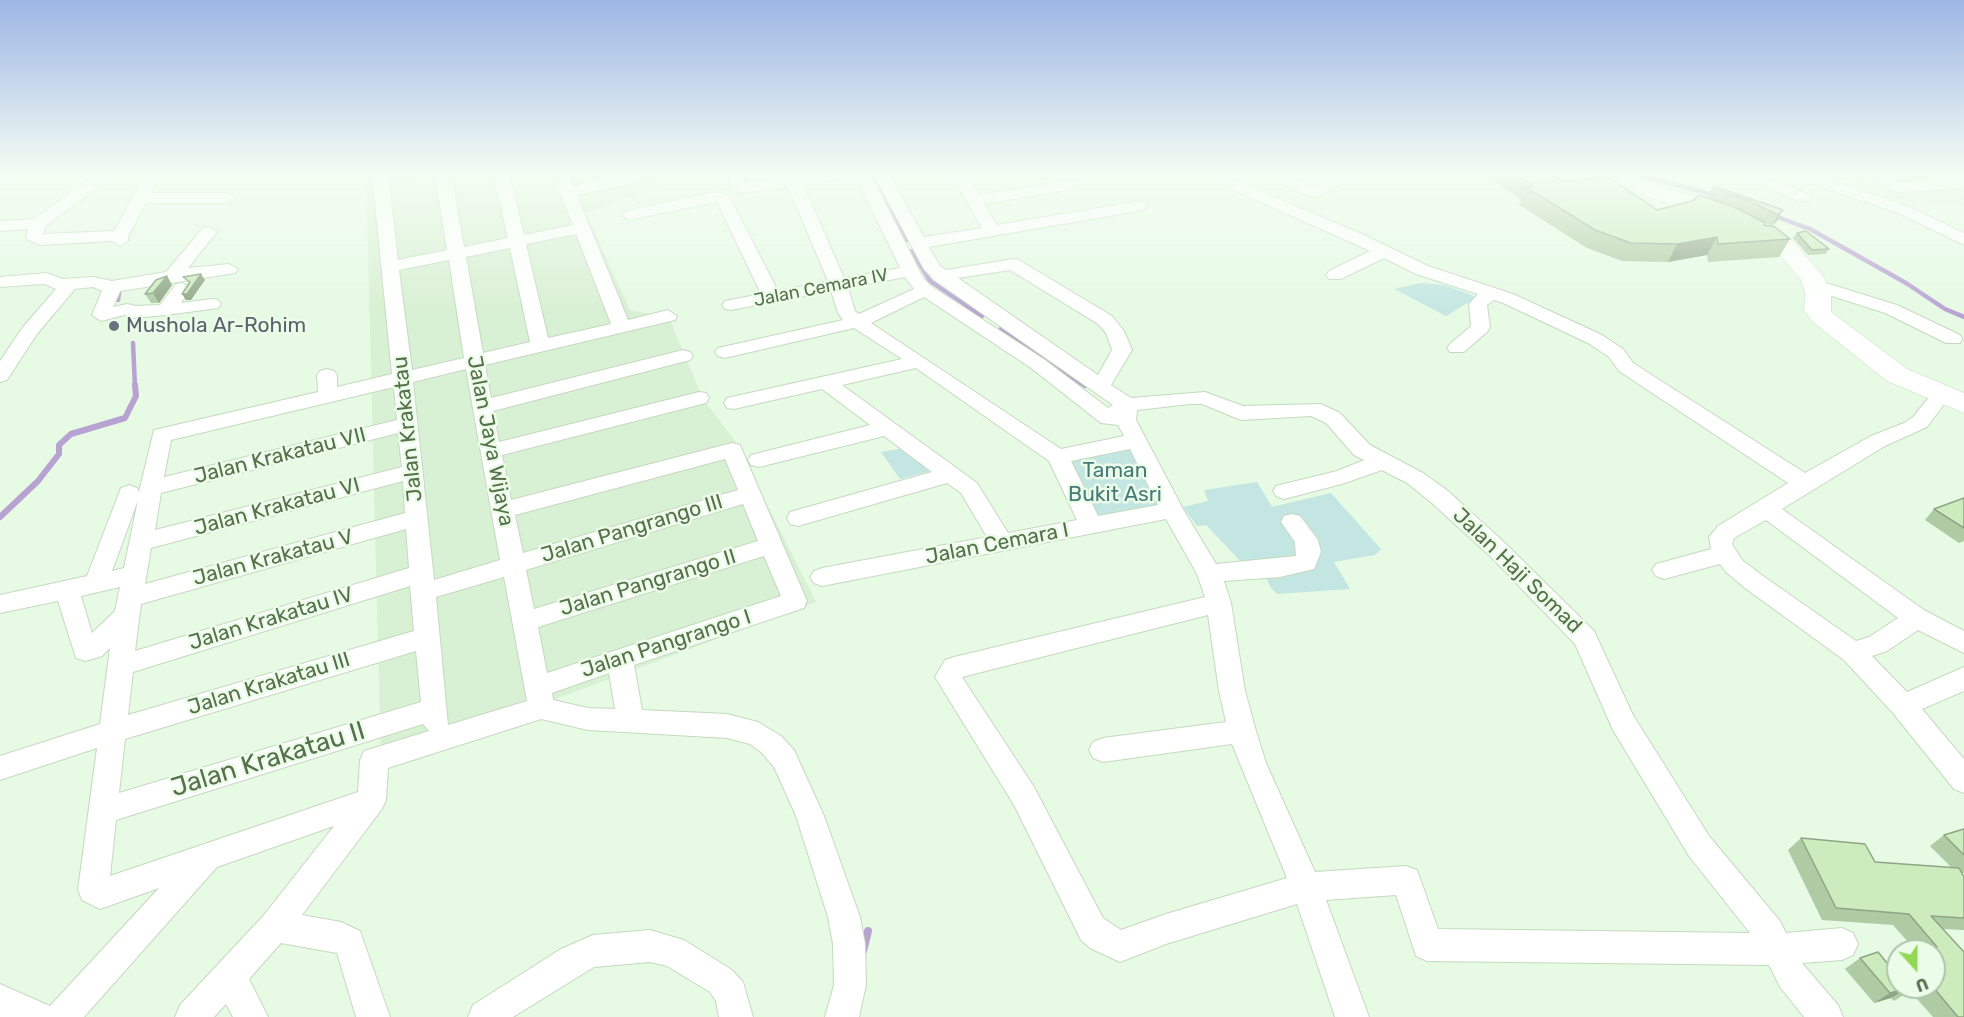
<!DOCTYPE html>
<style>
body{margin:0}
#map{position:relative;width:1964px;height:1017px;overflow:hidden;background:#e6fae4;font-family:Rubik,sans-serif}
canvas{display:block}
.north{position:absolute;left:1886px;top:939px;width:60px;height:60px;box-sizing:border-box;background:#ebfde9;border:2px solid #b0c4aa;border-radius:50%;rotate:159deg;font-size:16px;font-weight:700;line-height:24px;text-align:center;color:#586f4c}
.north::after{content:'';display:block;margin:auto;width:21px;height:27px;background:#93d854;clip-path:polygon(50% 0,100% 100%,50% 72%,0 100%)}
</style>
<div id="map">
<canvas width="1964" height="1017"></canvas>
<div class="north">U</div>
</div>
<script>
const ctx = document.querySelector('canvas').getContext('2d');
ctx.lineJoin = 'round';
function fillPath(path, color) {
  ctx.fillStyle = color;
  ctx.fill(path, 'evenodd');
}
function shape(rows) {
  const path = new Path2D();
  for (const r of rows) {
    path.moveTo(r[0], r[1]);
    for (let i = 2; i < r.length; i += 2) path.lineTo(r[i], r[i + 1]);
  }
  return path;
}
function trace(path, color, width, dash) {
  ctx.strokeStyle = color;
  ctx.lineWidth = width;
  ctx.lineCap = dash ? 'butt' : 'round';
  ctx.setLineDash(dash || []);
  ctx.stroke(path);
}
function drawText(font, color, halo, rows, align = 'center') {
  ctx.font = font + ' Rubik,sans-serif';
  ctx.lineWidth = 5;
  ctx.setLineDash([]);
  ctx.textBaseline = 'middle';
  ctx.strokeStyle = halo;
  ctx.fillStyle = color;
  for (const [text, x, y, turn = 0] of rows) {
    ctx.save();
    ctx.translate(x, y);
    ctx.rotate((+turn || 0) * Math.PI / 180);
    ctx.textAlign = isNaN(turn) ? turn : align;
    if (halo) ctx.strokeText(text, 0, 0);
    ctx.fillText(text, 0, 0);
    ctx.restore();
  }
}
fillPath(shape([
 [366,173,699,173,586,213,630,310,669,318,703,399,735,441,816,602,381,764],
 [1848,173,1964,173,1964,206,1894,199]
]), '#d8f0d3');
fillPath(shape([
 [1421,283,1445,285,1477,297,1446,316,1394,289],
 [1138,440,1172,510,1091,526,1058,457],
 [905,448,931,471,900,479,881,452],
 [1257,482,1272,507,1331,493,1381,549,1375,555,1334,562,1350,589,1277,594,1271,588,1261,568,1246,567,1206,525,1197,526,1183,507,1208,501,1204,490]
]), '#c4e6e2');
trace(shape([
 [876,173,875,177,907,240],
 [1631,173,1714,195],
 [1772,215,1810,229,1906,283,1945,309,1964,317],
 [912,251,930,281,982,316],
 [118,300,120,287],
 [1001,329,1085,386],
 [133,343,135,387]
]), '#b8a2d2', 4.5);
trace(shape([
 [0,517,38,481,59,454,59,445,71,434,125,418,136,396,135,385]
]), '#b8a2d2', 6);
trace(shape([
 [863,951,868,931]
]), '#b8a2d2', 8);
const street = shape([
 [0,173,13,173,0,181,0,173],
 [92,173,108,173,101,185,46,226,43,234,114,231,146,173,162,173,151,193,227,193,235,198,227,203,146,203,128,237,128,241,120,246,112,241,40,245,28,240,26,236,28,229,0,231,0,221,34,219,89,179,92,173],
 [372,173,424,173,421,176,389,182,398,260,447,250,435,173,451,173,464,247,508,238,493,173,509,173,524,235,573,225,552,173,568,173,573,186,636,173,666,173,658,178,577,195,628,320,668,310,677,316,675,320,485,365,491,398,683,350,690,352,693,356,690,360,493,411,499,442,699,392,706,393,709,398,706,403,502,455,511,500,732,443,740,445,807,601,804,608,634,665,642,710,727,714,758,722,781,736,794,750,824,816,860,917,865,944,866,985,859,1017,825,1017,834,985,833,944,828,917,796,816,774,767,761,752,750,744,727,738,588,730,541,719,388,768,386,800,382,809,302,915,341,922,360,931,390,1017,356,1017,337,953,281,943,249,979,268,1017,233,1017,226,1004,214,1017,175,1017,180,1005,264,915,334,826,217,867,84,1017,0,1017,0,984,50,1006,159,888,100,909,82,900,78,890,97,748,0,780,0,756,100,724,110,648,102,656,93,659,85,661,76,658,58,601,0,613,0,595,87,576,121,488,129,485,137,488,139,492,154,430,318,392,317,375,320,371,327,369,334,371,337,375,337,387,392,374,372,173],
 [576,234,611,324,548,338,526,244,576,234],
 [510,248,530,342,483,353,466,257,510,248],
 [449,260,464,358,412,370,399,270,449,260],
 [466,369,500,560,434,580,413,382,466,369],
 [394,387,397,420,164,477,171,440,394,387],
 [398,433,402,467,155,530,161,493,398,433],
 [725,459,738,490,523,553,515,515,725,459],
 [403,481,405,513,145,584,151,548,403,481],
 [138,500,124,568,112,571,138,500],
 [743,504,758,541,534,609,526,570,743,504],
 [406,529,409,568,135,651,141,604,406,529],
 [764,556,781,596,547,673,538,627,764,556],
 [504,577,527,701,448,725,436,597,504,577],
 [410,586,414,631,128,715,133,672,410,586],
 [120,587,115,611,92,633,81,596,120,587],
 [416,651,421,702,119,793,125,739,416,651],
 [609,673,615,709,588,708,553,700,552,693,609,673],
 [423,724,429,731,364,751,360,760,358,792,110,876,116,820,423,724],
 [729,173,745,173,744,183,819,173,870,173,923,278,931,286,1045,360,1108,408,1113,405,934,280,924,269,873,173,889,173,924,237,982,228,953,178,962,173,986,173,983,176,970,180,979,195,1075,179,1083,184,1075,189,984,204,997,225,1139,201,1145,203,1147,206,1145,209,1139,211,929,247,940,266,946,270,1013,259,1019,260,1112,316,1124,331,1132,350,1111,385,1131,398,1205,392,1243,406,1321,404,1340,413,1370,445,1423,473,1448,491,1508,546,1594,631,1633,715,1709,836,1780,921,1786,933,1842,928,1853,933,1858,944,1853,955,1842,960,1802,963,1838,1005,1843,1017,1804,1017,1780,987,1769,965,1427,961,1416,956,1396,895,1326,900,1369,1017,1335,1017,1297,904,1166,944,1120,962,1090,948,1081,940,1014,805,935,677,945,660,954,657,1205,597,1197,574,1166,519,822,586,814,583,810,577,814,571,822,568,987,537,961,493,947,483,798,526,790,524,787,518,790,512,932,472,884,436,759,467,751,465,748,460,751,455,870,425,822,389,734,409,727,408,724,403,727,398,902,359,854,328,725,358,718,356,715,352,718,348,843,320,838,313,831,291,731,310,725,309,722,305,725,301,761,294,717,202,629,220,621,215,629,210,715,192,729,196,778,291,828,281,788,187,744,193,730,189,729,173],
 [856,177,900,268,844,278,803,184,856,177],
 [1010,270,1098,324,1106,333,1112,350,1098,375,958,278,1010,270],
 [905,277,914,289,859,314,855,311,848,288,905,277],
 [924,297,1031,368,1101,423,1118,425,1124,436,1061,449,871,323,924,297],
 [916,368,1049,461,1077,520,1008,533,977,483,842,385,916,368],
 [1190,404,1202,404,1241,420,1311,416,1326,423,1354,455,1364,460,1337,471,1276,486,1273,491,1276,496,1284,499,1342,484,1382,470,1407,483,1432,503,1492,558,1575,644,1613,730,1689,856,1750,933,1438,929,1417,870,1406,866,1315,872,1266,763,1256,731,1245,691,1231,603,1224,581,1280,577,1314,569,1321,552,1318,540,1300,516,1292,514,1284,516,1281,522,1295,542,1296,556,1216,564,1183,509,1136,420,1137,410,1190,404],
 [1130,449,1158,505,1098,516,1071,461,1130,449],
 [1208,615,1219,691,1226,722,1103,738,1093,742,1089,750,1093,758,1103,762,1232,744,1287,878,1166,914,1121,930,1103,918,1034,787,962,677,1208,615],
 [1196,173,1217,173,1362,234,1428,266,1513,294,1602,335,1623,349,1633,363,1805,473,1871,436,1904,423,1913,417,1934,391,1948,391,1951,395,1927,427,1885,446,1782,509,1924,610,1964,631,1964,653,1918,630,1887,651,1872,656,1907,692,1964,667,1964,691,1922,709,1964,759,1964,793,1954,789,1893,713,1844,660,1745,588,1726,572,1720,564,1664,579,1656,576,1652,570,1656,564,1711,549,1709,537,1718,526,1788,483,1619,371,1609,357,1588,343,1501,302,1494,300,1487,305,1490,327,1488,331,1464,352,1450,352,1447,348,1450,344,1471,326,1469,304,1478,294,1416,274,1384,258,1341,279,1329,279,1326,275,1329,271,1370,251,1196,173],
 [1766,520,1898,618,1869,637,1856,641,1763,576,1742,560,1732,544,1734,538,1766,520],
 [1260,173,1281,173,1315,187,1342,173,1362,173,1317,197,1303,194,1260,173],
 [1734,173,1755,173,1810,195,1812,198,1810,201,1798,201,1734,173],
 [1786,173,1809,173,1910,207,1964,233,1964,245,1898,213,1789,176,1786,173],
 [1862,173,1882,173,1900,182,1964,178,1964,188,1897,192,1862,173],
 [209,227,217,232,188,268,229,264,238,269,235,273,120,291,113,307,127,304,136,306,160,305,176,284,182,283,191,288,181,303,212,299,218,300,221,304,218,308,166,315,134,318,125,315,101,321,92,315,102,291,93,287,75,289,37,334,7,380,0,382,0,361,23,327,56,289,44,284,0,287,0,277,47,273,63,279,93,277,112,281,166,272,203,228,209,227],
 [1816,280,1897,305,1960,335,1962,339,1960,343,1946,343,1885,313,1810,289,1807,285,1816,280],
 [650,930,684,940,732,970,743,982,753,1017,719,1017,716,1001,710,992,667,966,650,962,594,967,513,1017,468,1017,473,1005,561,949,593,935,650,930]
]);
const secondary = shape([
 [1593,173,1625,173,1741,213,1782,233,1792,240,1823,276,1831,292,1831,312,1907,369,1964,393,1964,413,1887,381,1813,322,1804,310,1805,292,1800,278,1776,250,1766,243,1725,223,1596,178,1593,173]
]);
trace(street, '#c4dabe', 2);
trace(secondary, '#c4debc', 1);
fillPath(street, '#fff');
fillPath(secondary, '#fff');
fillPath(shape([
 [1481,173,1550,173,1564,182,1657,210,1707,198,1712,188,1783,210,1777,221,1772,226,1766,223,1765,226,1790,239,1779,257,1708,262,1707,255,1668,262,1622,261,1587,248,1519,205,1521,199],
 [1816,173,1839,173,1837,175,1831,178],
 [1797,233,1829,249,1825,254,1808,255,1793,238],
 [167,276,172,285,159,303,151,303,145,294],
 [1964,498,1964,541,1959,543,1925,520,1934,509],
 [1964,829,1964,873,1962,873,1964,877,1964,930,1943,929,1964,1017,1933,1017,1910,991,1894,1001,1891,998,1874,1003,1845,969,1860,958,1898,987,1934,987,1934,951,1916,951,1893,925,1822,920,1788,850,1801,838,1875,862,1952,868,1930,846,1944,835]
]), '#afcba3');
fillPath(shape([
 [1834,173,1839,173,1837,175,1831,178],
 [1783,210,1777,221,1772,226,1778,215],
 [1717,237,1707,255,1668,262,1677,244],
 [201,274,205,280,191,300,186,300,182,294],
 [167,276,172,285,159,303,153,293],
 [1908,988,1891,998,1874,1003,1890,993]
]), '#8fa585');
const building = shape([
 [1514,173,1550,173,1564,182,1607,176,1657,210,1692,201,1699,195,1734,207,1766,223,1764,225,1775,227,1790,239,1718,244,1717,237,1677,244,1631,243,1595,230,1526,187,1534,186,1514,173],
 [1714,186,1783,210,1778,215,1748,200,1712,188,1714,186],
 [1806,231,1829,249,1812,250,1797,233,1806,231],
 [201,274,187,294,182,294,190,282,183,277,201,274],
 [167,276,153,293,145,294,156,280,167,276],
 [1964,498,1964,528,1934,509,1964,498],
 [1964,829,1964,855,1944,835,1964,829],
 [1801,838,1865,844,1875,862,1959,868,1964,877,1964,918,1931,916,1964,952,1964,1017,1958,1017,1933,987,1934,987,1934,951,1923,951,1937,947,1909,914,1836,908,1801,838],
 [1878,952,1887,963,1898,959,1898,987,1915,987,1910,991,1908,988,1890,993,1860,958,1878,952]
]);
fillPath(building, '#ccecbe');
trace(building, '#8fa585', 1.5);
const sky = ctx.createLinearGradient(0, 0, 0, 315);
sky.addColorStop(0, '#9db6e5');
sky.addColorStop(0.55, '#f4fdf3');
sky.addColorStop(1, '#f4fdf300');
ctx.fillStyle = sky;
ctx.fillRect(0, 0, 1964, 315);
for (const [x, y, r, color] of [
 [114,326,6,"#6b7280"]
]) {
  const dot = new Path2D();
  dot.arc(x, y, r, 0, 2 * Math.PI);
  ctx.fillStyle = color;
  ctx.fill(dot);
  trace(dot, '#ebfde9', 2);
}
drawText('18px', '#586f4c', '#ebfde9', [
 ["Jalan Cemara IV",821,288,-11]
]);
drawText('21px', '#5b616d', '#ebfde9', [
 ["Mushola Ar-Rohim",126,326]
], 'left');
drawText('21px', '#586f4c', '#ebfde9', [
 ["Jalan Krakatau",408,429,-96],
 ["Jalan Jaya Wijaya",490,441,79],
 ["Jalan Krakatau VII",280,456,-14],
 ["Jalan Krakatau VI",277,507,-15],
 ["Jalan Pangrango III",632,529,-17],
 ["Jalan Cemara I",997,544,-11],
 ["Jalan Krakatau V",273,558,-15],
 ["Jalan Haji Somad",1517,571,44],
 ["Jalan Pangrango II",648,583,-17],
 ["Jalan Krakatau IV",271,619,-17],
 ["Jalan Pangrango I",666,644,-18],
 ["Jalan Krakatau III",269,684,-17]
]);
drawText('21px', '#487a7a', '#ebfde9', [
 ["Taman",1115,471],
 ["Bukit Asri",1115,495]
]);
drawText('26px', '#586f4c', '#ebfde9', [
 ["Jalan Krakatau II",268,760,-17]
]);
</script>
